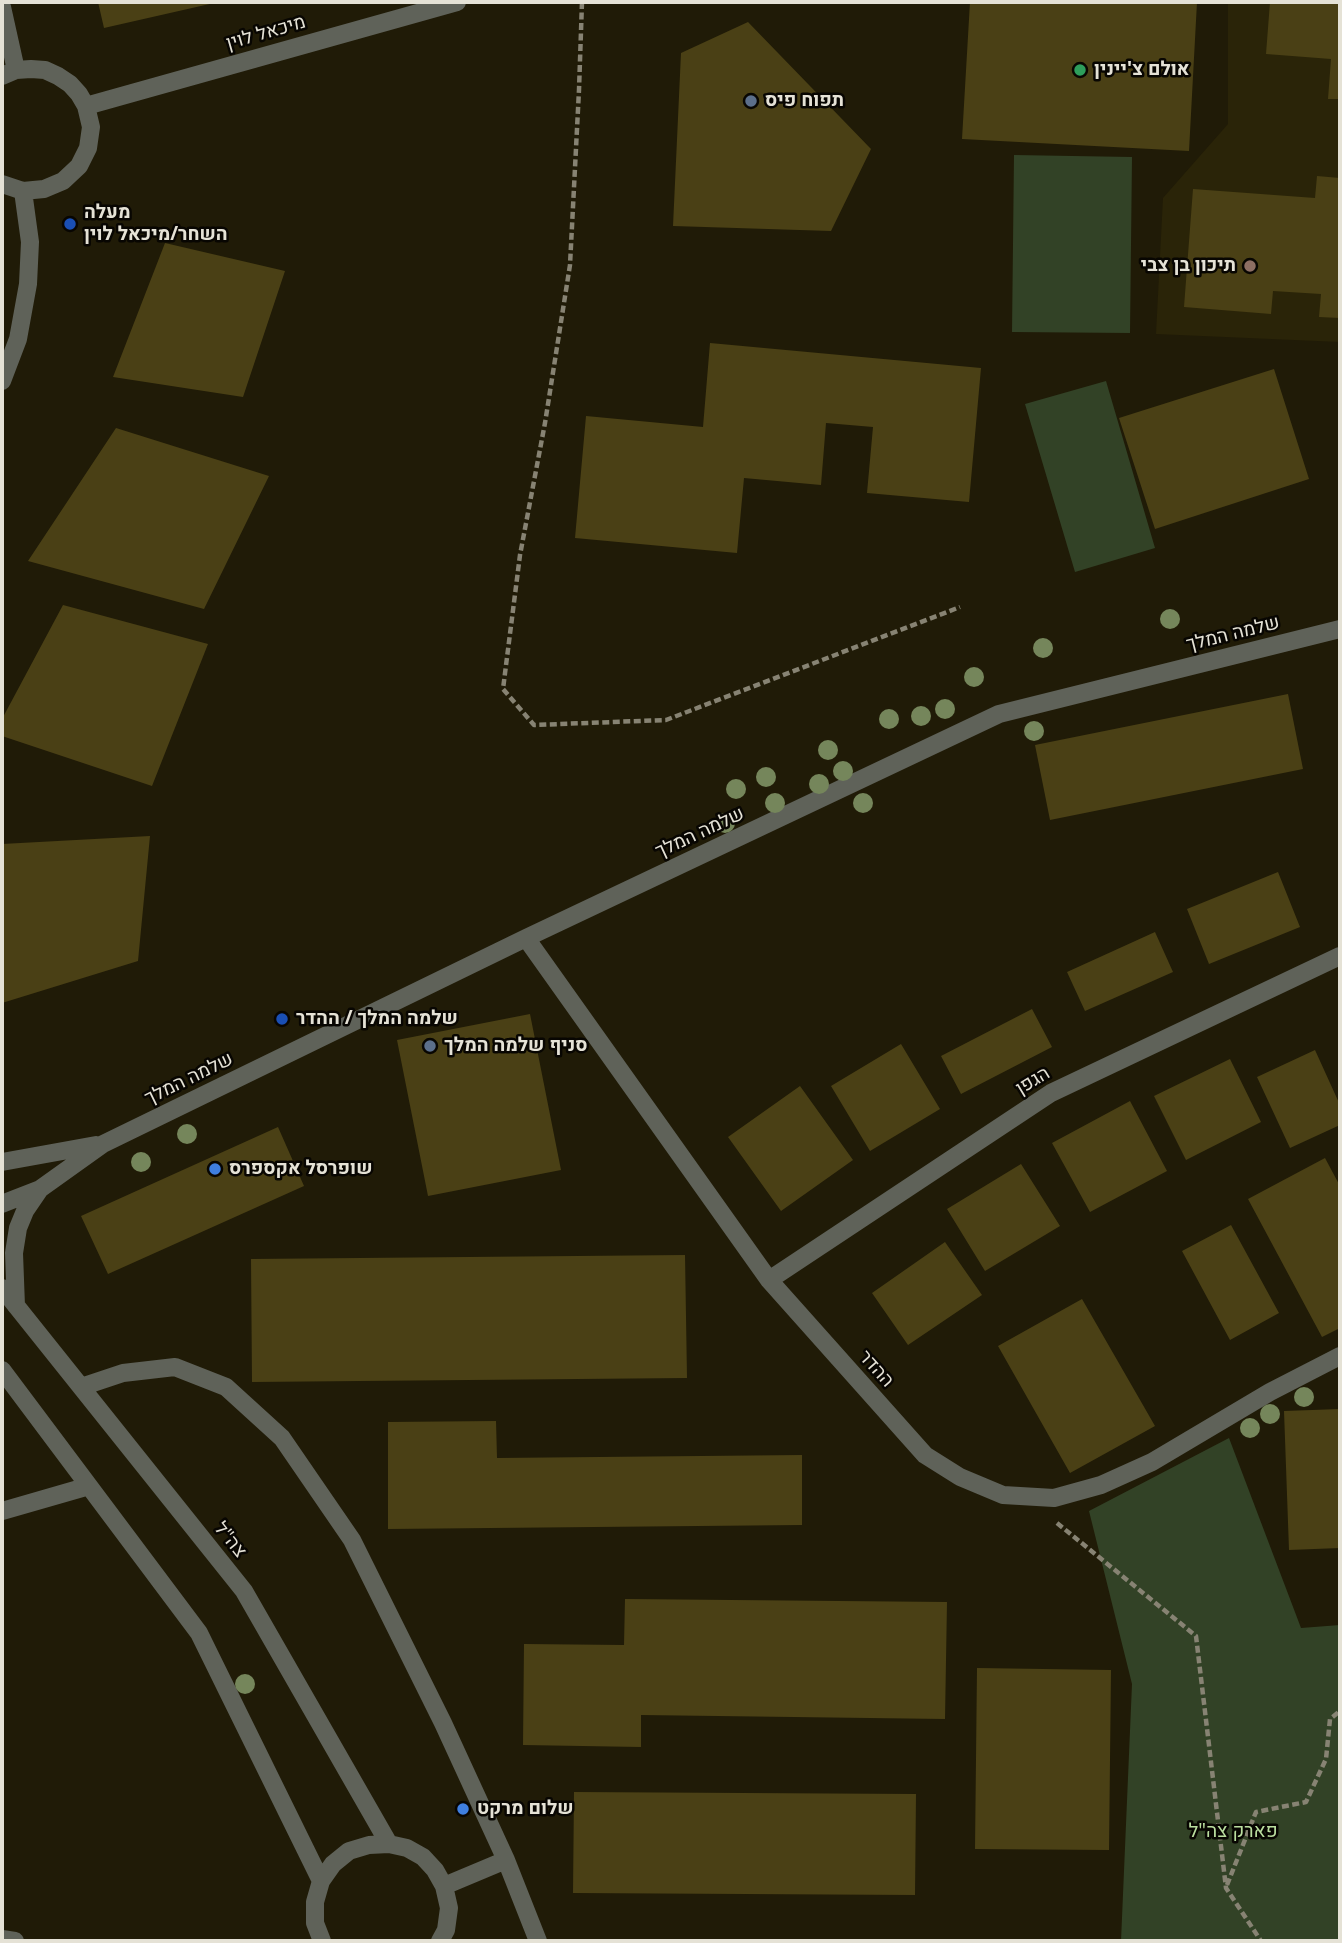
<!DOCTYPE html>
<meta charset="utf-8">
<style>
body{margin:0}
#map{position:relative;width:1342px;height:1943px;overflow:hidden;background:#201b07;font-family:"Noto Sans",sans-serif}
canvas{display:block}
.frame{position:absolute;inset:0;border:4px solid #e5e2d6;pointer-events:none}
</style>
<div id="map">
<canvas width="1342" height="1943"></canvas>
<div class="frame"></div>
</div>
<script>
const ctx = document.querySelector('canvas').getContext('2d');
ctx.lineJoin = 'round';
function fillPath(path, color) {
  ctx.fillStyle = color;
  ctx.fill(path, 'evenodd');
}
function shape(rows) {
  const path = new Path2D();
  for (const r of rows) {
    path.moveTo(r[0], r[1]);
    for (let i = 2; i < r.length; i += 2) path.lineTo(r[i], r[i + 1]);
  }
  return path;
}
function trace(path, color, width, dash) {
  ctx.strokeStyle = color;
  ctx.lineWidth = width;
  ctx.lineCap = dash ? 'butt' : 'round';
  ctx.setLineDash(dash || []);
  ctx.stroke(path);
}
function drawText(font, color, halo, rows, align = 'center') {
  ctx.font = font + ' "Noto Sans",Heebo,sans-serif';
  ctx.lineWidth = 5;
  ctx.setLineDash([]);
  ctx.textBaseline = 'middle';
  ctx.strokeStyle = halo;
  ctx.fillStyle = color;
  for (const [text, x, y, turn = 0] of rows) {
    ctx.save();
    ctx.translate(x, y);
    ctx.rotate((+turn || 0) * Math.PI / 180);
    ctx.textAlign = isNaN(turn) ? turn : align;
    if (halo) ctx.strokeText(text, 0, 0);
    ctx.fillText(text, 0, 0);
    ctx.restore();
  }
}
fillPath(shape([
 [1228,2,1340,2,1340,342,1156,334,1163,198,1228,124]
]), '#2a2408');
fillPath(shape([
 [1014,155,1132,157,1130,333,1012,332],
 [1106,381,1155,548,1075,572,1025,404],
 [1229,1438,1301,1628,1340,1625,1340,1941,1121,1941,1132,1684,1089,1511]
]), '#324226');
fillPath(shape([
 [98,2,214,2,214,3,104,28],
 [970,2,1197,2,1189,151,962,139],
 [1270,2,1340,2,1340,99,1328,99,1331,59,1266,54],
 [748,22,871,149,831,231,673,226,681,53],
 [1317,176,1340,178,1340,318,1319,317,1321,294,1273,291,1271,314,1184,307,1193,189,1315,198],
 [165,243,285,271,243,397,113,377],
 [710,343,981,368,969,502,867,493,873,427,826,423,821,485,744,478,737,553,575,538,586,416,703,427],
 [1274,369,1309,479,1155,529,1119,418],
 [116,428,269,476,204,609,28,561],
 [63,605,208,644,152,786,2,736,2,719],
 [1288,694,1303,769,1050,820,1035,745],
 [150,836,138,961,2,1003,2,844],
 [1278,872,1300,927,1209,964,1187,909],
 [1155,932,1173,972,1085,1011,1067,972],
 [1032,1009,1052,1047,961,1094,941,1056],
 [530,1014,561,1170,428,1196,397,1040],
 [901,1044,940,1109,870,1151,831,1086],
 [1315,1050,1340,1105,1340,1125,1290,1148,1257,1077],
 [1230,1059,1261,1122,1186,1160,1154,1096],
 [800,1086,853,1160,781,1211,728,1137],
 [1130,1101,1167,1171,1090,1212,1052,1143],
 [278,1127,304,1186,108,1274,81,1216],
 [1325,1158,1340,1186,1340,1328,1322,1337,1248,1199],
 [1021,1164,1060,1226,985,1271,947,1209],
 [1231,1225,1279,1313,1230,1340,1182,1251],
 [945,1242,982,1295,908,1345,872,1293],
 [685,1255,687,1378,252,1382,251,1259],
 [1082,1299,1155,1426,1070,1473,998,1346],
 [1340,1409,1340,1548,1289,1550,1284,1411],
 [496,1421,497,1458,802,1455,802,1525,388,1529,388,1422],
 [625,1599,947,1602,945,1719,641,1715,641,1747,523,1745,524,1644,624,1645],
 [977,1668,1111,1670,1109,1850,975,1849],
 [574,1792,916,1794,915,1895,573,1893]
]), '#4a4015');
trace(shape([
 [582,2,579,90,570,265,545,423,520,555,503,689,534,725,666,720,960,607],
 [1057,1523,1196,1636,1226,1888,1261,1941],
 [1227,1885,1256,1812,1306,1802,1326,1759,1330,1719,1340,1711]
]), '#878373', 4.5, [7, 3.5]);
trace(shape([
 [2,7,16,70],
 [2,76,16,70,31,69,45,70,58,76,70,84,79,94,86,106,91,127,88,148,79,166,63,181,44,189,23,191,2,184],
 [86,106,457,2],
 [2,381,18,339,28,284,30,242,23,191],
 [526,938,769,1280,925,1455,960,1477,1003,1495,1054,1498,1101,1485,1152,1462,1270,1392,1340,1356],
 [2,1162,96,1145],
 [2,1204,40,1189,103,1144,526,938,999,714,1340,629],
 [769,1280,1051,1093,1340,956],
 [2,1288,244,1591,389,1844],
 [16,1306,14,1253,18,1228,25,1211,40,1189],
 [2,1370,199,1633,321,1881],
 [81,1387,123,1373,175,1367,226,1387,282,1438,352,1540,443,1723,506,1860,538,1941],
 [2,1511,89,1486],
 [444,1886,506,1860],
 [2,1939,15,1941],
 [322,1941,315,1923,315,1902,321,1881,333,1864,349,1851,369,1845,389,1844,407,1848,423,1857,435,1870,444,1886,449,1908,446,1930,440,1941]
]), '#5f6259', 18);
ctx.fillStyle = '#75865b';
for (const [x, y] of [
 [1170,619],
 [1043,648],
 [974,677],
 [945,709],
 [921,716],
 [889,719],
 [1034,731],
 [828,750],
 [843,771],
 [766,777],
 [819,784],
 [736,789],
 [775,803],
 [863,803],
 [725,823],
 [187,1134],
 [141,1162],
 [1304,1397],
 [1270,1414],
 [1250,1428],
 [245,1684]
]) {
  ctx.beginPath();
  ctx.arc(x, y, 10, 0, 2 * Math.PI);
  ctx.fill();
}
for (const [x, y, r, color] of [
 [1080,70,7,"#2e9e5b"],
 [751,101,7,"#5c6f8a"],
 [70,224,7,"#1a4fb4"],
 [1250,266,7,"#8d6e63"],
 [282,1019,7,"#1a4fb4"],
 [430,1046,7,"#5c6f8a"],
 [215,1169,7,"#3f7fe0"],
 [463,1809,7,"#3f7fe0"]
]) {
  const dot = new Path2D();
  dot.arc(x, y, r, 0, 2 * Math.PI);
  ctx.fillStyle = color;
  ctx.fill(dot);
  trace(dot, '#080602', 2.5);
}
drawText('19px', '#e5e2d6', '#080602', [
 ["מיכאל לוין",266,33,-16],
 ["שלמה המלך",1233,634,-14],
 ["שלמה המלך",700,833,-25],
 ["שלמה המלך",189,1079,-26],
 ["הגפן",1033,1081,-31],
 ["ההדר",876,1369,48],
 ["צה\"ל",230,1540,51]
]);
drawText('bold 19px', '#e5e2d6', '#080602', [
 ["אולם צ'יינין",1094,70],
 ["תפוח פיס",765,101],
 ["מעלה",84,213],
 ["השחר/מיכאל לוין",84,235],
 ["תיכון בן צבי",1236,266,"right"],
 ["שלמה המלך / ההדר",296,1019],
 ["סניף שלמה המלך",444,1046],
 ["שופרסל אקספרס",229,1169],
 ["שלום מרקט",477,1809]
], 'left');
drawText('19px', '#bade9f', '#080602', [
 ["פארק צה\"ל",1233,1832]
]);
</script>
